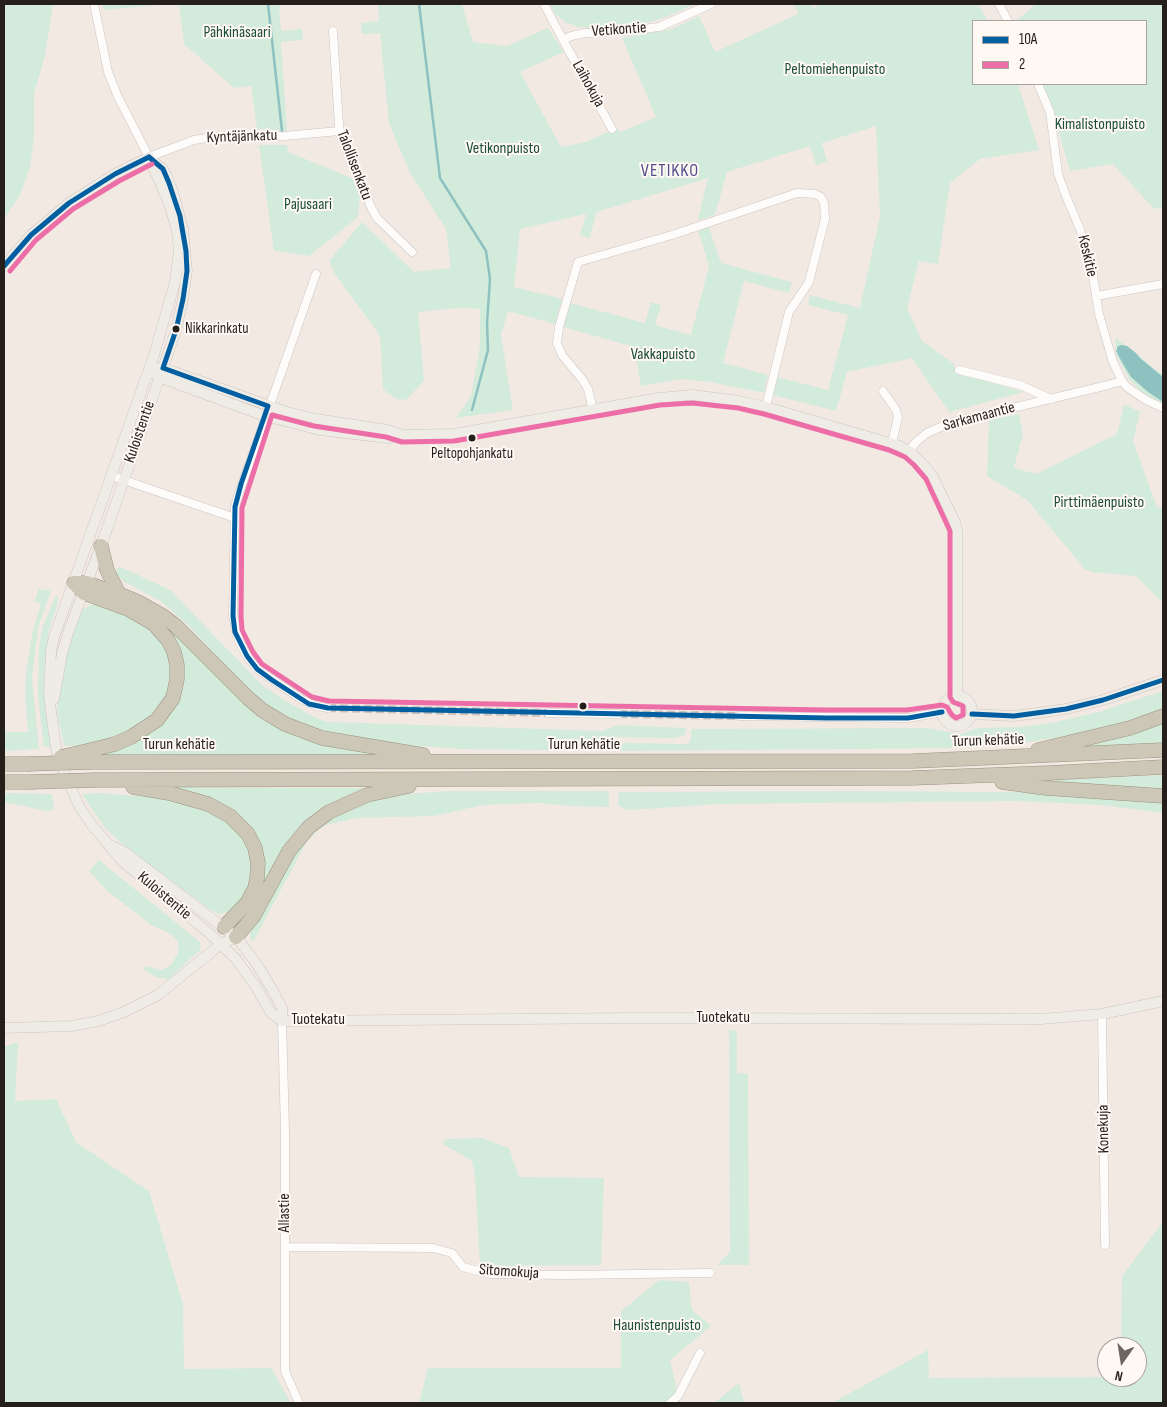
<!DOCTYPE html>
<meta charset="utf-8">
<style>
body{margin:0}
#map{position:relative;width:1167px;height:1407px;overflow:hidden;background:#f3e9e3;font-family:"Sofia Sans Condensed",sans-serif}
canvas{display:block}
.frame{position:absolute;inset:0;border:5px solid #251f1b;pointer-events:none}
.legend{position:absolute;left:972px;top:20px;width:175px;height:65px;box-sizing:border-box;background:#fff8f3;border:1px solid #a8a19d;margin:0;padding:6px 9px;list-style:none;font-size:15px;color:#251f1b}
.legend li{display:flex;align-items:center;gap:10px;height:25px}
.legend b{width:25px;border:1px solid #a8a19d}
.north{position:absolute;left:1097px;top:1337px;width:50px;height:50px;box-sizing:border-box;background:#fff8f3;border:1px solid #a8a19d;border-radius:50%;rotate:193deg;font-size:14px;font-weight:700;line-height:20px;text-align:center;color:#251f1b}
.north::after{content:'';display:block;margin:auto;width:18px;height:22px;background:#6d6661;clip-path:polygon(50% 0,100% 100%,50% 72%,0 100%)}
</style>
<div id="map">
<canvas width="1167" height="1407"></canvas>
<div class="frame"></div>
<ul class="legend">
<li><b style="height:6px;background:#005ea1"></b>10A</li>
<li><b style="height:6px;background:#ed6ea7"></b>2</li>
</ul>
<div class="north">N</div>
</div>
<script>
const ctx = document.querySelector('canvas').getContext('2d');
ctx.lineJoin = 'round';
function fillPath(path, color) {
  ctx.fillStyle = color;
  ctx.fill(path, 'evenodd');
}
function shape(rows) {
  const path = new Path2D();
  for (const r of rows) {
    if (r.length === 3) {
      path.moveTo(r[0] + r[2], r[1]);
      path.arc(r[0], r[1], r[2], 0, 2 * Math.PI);
      continue;
    }
    path.moveTo(r[0], r[1]);
    for (let i = 2; i < r.length; i += 2) path.lineTo(r[i], r[i + 1]);
  }
  return path;
}
function trace(path, color, width, dash) {
  ctx.strokeStyle = color;
  ctx.lineWidth = width;
  ctx.lineCap = dash ? 'butt' : 'round';
  ctx.setLineDash(dash || []);
  ctx.stroke(path);
}
function drawText(font, color, halo, rows, align = 'center') {
  ctx.font = font + ' "Sofia Sans Condensed",sans-serif';
  ctx.lineWidth = 4;
  ctx.setLineDash([]);
  ctx.textBaseline = 'middle';
  ctx.strokeStyle = halo;
  ctx.fillStyle = color;
  for (const [text, x, y, turn = 0] of rows) {
    ctx.save();
    ctx.translate(x, y);
    ctx.rotate((+turn || 0) * Math.PI / 180);
    ctx.textAlign = isNaN(turn) ? turn : align;
    if (halo) ctx.strokeText(text, 0, 0);
    ctx.fillText(text, 0, 0);
    ctx.restore();
  }
}
fillPath(shape([
 [4,4,53,4,45,55,34,94,34,138,30,167,20,195,4,219],
 [102,4,168,4,104,10],
 [179,4,279,4,281,31,302,29,303,40,281,42,287,131,257,129,251,86,234,88,184,44],
 [378,4,462,4,473,42,507,46,548,28,564,52,520,72,561,147,586,142,617,128,620,132,656,117,622,38,672,29,699,16,715,52,798,14,794,4,811,4,813,8,822,4,978,4,988,21,973,21,973,84,1018,84,1039,150,980,159,950,183,938,264,919,261,907,308,922,341,953,363,957,373,1024,392,949,412,912,358,847,372,836,411,773,395,777,377,828,390,848,315,808,305,810,295,860,308,880,216,876,126,822,143,827,161,816,165,810,146,727,172,715,215,698,220,708,178,597,212,589,238,580,235,586,214,520,229,514,287,562,299,555,324,508,311,501,335,513,410,456,418,471,396,480,346,480,309,457,308,418,312,424,381,406,400,396,399,383,389,380,336,335,274,329,261,362,222,414,272,451,268,446,229,410,173,389,123,380,33,362,34,361,23,379,21],
 [550,4,693,4,693,5,666,17,647,23,594,28,578,27,565,22,555,14],
 [1036,4,1163,4,1163,207,1154,209,1113,164,1070,171,1053,111,1043,84,1146,84,1146,21,1016,21],
 [259,145,287,145,288,152,352,178,360,195,358,217,309,256,274,251],
 [709,227,721,263,792,282,789,293,744,281,723,363,768,375,764,393,711,382,680,379,641,386,634,347,564,327,570,303,645,323,651,302,661,305,655,325,691,335,709,266,698,231],
 [1115,337,1163,375,1163,404,1144,394,1129,379,1117,356],
 [1124,404,1140,412,1133,441,1157,507,1163,508,1163,601,1160,600,1136,576,1092,572,1085,569,1027,500,987,476,989,420,1019,414,1023,434,1014,468,1036,474,1117,434],
 [121,567,170,590,263,686,288,702,314,717,325,721,333,722,603,731,618,725,686,728,685,735,675,738,617,737,613,738,611,741,612,751,462,749,401,745,311,729,268,707,242,684,188,625,162,602,123,581,116,573,117,568],
 [38,589,51,591,38,628,32,679,39,749,4,751,4,732,28,732,25,694,26,674,32,635,41,604,35,602],
 [56,595,58,596,57,605,49,630,44,673,45,696,52,747,44,747,38,696,39,646,43,626],
 [97,604,106,605,148,626,166,648,171,662,172,684,161,710,122,736,86,745,64,746,57,712,59,693,65,658,81,611,90,605],
 [166,623,245,702,335,746,379,755,98,755,116,748,177,696,161,626],
 [1163,691,1163,710,1148,716,1089,732,1036,741,971,748,620,751,621,745,624,743,687,744,690,742,692,729,927,728,960,734,978,728,1020,727,1051,723,1098,712],
 [1163,723,1163,743,1090,747,1086,746],
 [1163,775,1163,792,1046,781,1050,780],
 [175,787,273,788,368,788,303,824,290,838,253,907,245,916,255,898,255,840,174,788],
 [448,791,609,791,609,806,607,807,571,806,539,803,483,805,434,816,356,818,326,825,317,831,307,841,255,938,253,941,250,940,251,927,290,857,320,822,372,800,406,794],
 [845,791,1016,792,1163,800,1163,813,1102,805,1016,801,718,804,630,810,624,809,618,805,619,792],
 [4,793,52,794,54,806,51,811,48,811,4,802],
 [99,793,164,798,207,809,239,831,252,856,251,887,231,912,220,914,212,911,121,843,105,828,82,794],
 [99,860,200,942,201,949,170,978,168,979,156,977,143,969,145,966,161,970,171,965,177,955,179,946,177,940,169,933,151,925,106,890,89,871],
 [729,1030,737,1030,737,1073,748,1074,749,1265,717,1265,730,1252],
 [18,1042,15,1101,56,1099,76,1142,149,1191,183,1304,184,1369,271,1368,291,1403,4,1403,4,1047],
 [482,1138,509,1148,519,1177,604,1178,601,1265,480,1266,475,1177,472,1161,443,1144,445,1139],
 [1163,1222,1163,1403,832,1403,928,1350,929,1378,1137,1377,1137,1347,1121,1347,1122,1276],
 [659,1280,689,1282,692,1310,711,1326,670,1360,680,1403,419,1403,428,1368,621,1368,621,1311],
 [739,1383,744,1403,714,1403]
]), '#d3ebdb');
fillPath(shape([
 [1122,345,1127,346,1136,353,1141,359,1163,377,1163,402,1148,392,1131,377,1123,364,1116,351,1118,346]
]), '#8ec2c0');
trace(shape([
 [268,4,282,131],
 [419,4,440,178,486,251,490,279,487,323,488,350,472,410]
]), '#8ec2c0', 2.5);
trace(shape([
 [328,708,548,713],
 [619,714,739,716]
]), '#cac1bb', 8, [8, 4]);
const street = shape([
 [94,4,108,72,118,97,149,157,194,140,213,137,284,136,339,131],
 [544,4,563,40,571,36,585,33,628,31,659,27,711,4],
 [999,4,1008,21],
 [333,31,339,125,341,136,372,209,377,218,412,252],
 [563,40,612,129],
 [1038,84,1050,112,1058,174,1066,196,1080,229,1092,270,1099,314,1113,362,1122,381,1127,387,1146,400,1163,408],
 [316,274,238,496,235,507,233,616,239,641,247,656,257,669,301,699,316,706,328,708],
 [1096,296,1163,284],
 [959,370,1020,385,1051,399],
 [883,391,896,410,898,417,892,443],
 [593,410,588,389,582,379,562,355,557,343,559,327,578,262,672,235,797,193,815,194,821,197,824,203,825,219,809,282,789,312,766,407],
 [909,451,916,442,927,433,950,423,1108,385,1122,381],
 [112,476,235,518],
 [548,713,619,714],
 [739,716,908,718,942,712],
 [1102,1014,1105,1245],
 [282,1021,285,1130,285,1371,299,1403],
 [286,1247,433,1248,452,1253,463,1267,491,1274,566,1275,710,1273],
 [670,1403,678,1396,700,1353]
]);
const secondary = shape([
 [149,157,170,206,177,231,179,252,175,282,154,355,54,637,51,651,49,695,53,727,57,753,64,772,79,806,91,824,122,861,209,933,236,959,256,987,271,1013,282,1021],
 [4,266,31,235,69,203,115,174,149,157],
 [149,370,163,368,287,412,316,419,388,430,403,435,454,434,659,398,692,395,739,401,766,407,900,446,909,451,919,460,932,475,955,522,957,530,957,696],
 [155,374,159,377,265,416,320,430,388,438,402,435],
 [957,711,15],
 [54,699,62,654,68,633,101,546,166,359,176,330,183,299,187,271,183,229,173,192,166,175,163,169,151,160],
 [972,714,1014,716,1066,709,1103,700,1163,680],
 [112,846,126,853,236,937,256,963,272,989,282,1008,282,1021],
 [282,1021,636,1018,1041,1019,1102,1014,1163,1001],
 [4,1028,72,1026,98,1021,124,1012,158,995,221,944,236,937]
]);
const highway = shape([
 [101,546,107,570,119,594],
 [74,583,87,583,119,594,140,603,163,616,176,626,248,698,262,710,285,724,322,738,423,755],
 [74,583,84,593,128,609,154,624,168,640,174,652,177,665,177,679,173,698,157,720,131,737,115,744,87,751],
 [1038,750,1130,728,1163,716],
 [90,762,913,761,1163,750],
 [4,764,28,764],
 [95,780,912,778,1048,773,1163,767],
 [4,782,31,782],
 [1002,782,1046,788,1163,796],
 [133,787,169,793,208,804,230,816,248,834,255,848,258,863,257,879,255,888,247,903,224,927],
 [236,937,253,917,289,851,309,827,329,812,367,795,409,786]
]);
trace(street, '#ccc4c0', 9);
trace(secondary, '#ccc4c0', 11);
trace(highway, '#9c9380', 15);
trace(street, '#fdfcfb', 8);
trace(secondary, '#efece6', 10);
trace(highway, '#cdc7b7', 14);
const highwayBridge = shape([
 [61,757,87,751],
 [28,764,90,762],
 [31,782,95,780]
]);
trace(highwayBridge, '#9c9380', 15, []);
trace(highwayBridge, '#cdc7b7', 14);
trace(shape([
 [149,157,163,169,169,183,180,216,186,251,187,271,183,299,176,330,163,368,268,406,241,484,235,507,233,616,235,632,247,656,257,669,272,680,309,704,328,708,827,718,908,718,942,712],
 [4,266,31,235,69,203,115,174,149,157],
 [972,714,1014,716,1066,709,1103,700,1163,680]
]), '#005ea1', 5);
trace(shape([
 [10,271,36,240,73,209,119,181,152,164],
 [692,403,738,408,764,414,889,450,905,457,914,465,926,479,950,531,950,697,953,702,963,706,963,715,956,718,952,715,947,707,942,705,907,710,827,710,329,701,312,697,262,664,253,652,242,630,241,616,242,508,272,415,314,426,386,437,402,442,454,441,660,405,692,403]
]), '#ed6ea7', 5);
for (const [x, y, r, color] of [
 [176,329,4.5,"#251f1b"],
 [472,438,4.5,"#251f1b"],
 [583,706,4.5,"#251f1b"]
]) {
  const dot = new Path2D();
  dot.arc(x, y, r, 0, 2 * Math.PI);
  ctx.fillStyle = color;
  ctx.fill(dot);
  trace(dot, '#fff8f3', 2);
}
drawText('15px', '#251f1b', '#fff8f3', [
 ["Nikkarinkatu",185,329],
 ["Peltopohjankatu",472,454,"center"]
], 'left');
drawText('16px', '#251f1b', '#fff8f3', [
 ["Vetikontie",619,30,-4],
 ["Laihokuja",588,84,61],
 ["Kyntäjänkatu",242,137,-2],
 ["Talollisenkatu",354,165,69],
 ["Keskitie",1087,256,77],
 ["Sarkamaantie",979,417,-15],
 ["Kuloistentie",140,432,-71],
 ["Turun kehätie",988,741,-2],
 ["Turun kehätie",179,745],
 ["Turun kehätie",584,745],
 ["Kuloistentie",164,896,40],
 ["Tuotekatu",723,1018],
 ["Tuotekatu",318,1020],
 ["Konekuja",1104,1129,-91],
 ["Allastie",285,1213,-90],
 ["Sitomokuja",509,1272,4]
]);
drawText('16px', '#1a4d39', '#fff8f3', [
 ["Pähkinäsaari",237,33],
 ["Peltomiehenpuisto",835,70],
 ["Kimalistonpuisto",1100,125],
 ["Vetikonpuisto",503,149],
 ["Pajusaari",308,205],
 ["Vakkapuisto",663,355],
 ["Pirttimäenpuisto",1099,503],
 ["Haunistenpuisto",657,1326]
]);
ctx.letterSpacing = '1px';
drawText('18px', '#514e8d', '#fff8f3', [
 ["VETIKKO",670,171]
]);
ctx.letterSpacing = '0px';
</script>
